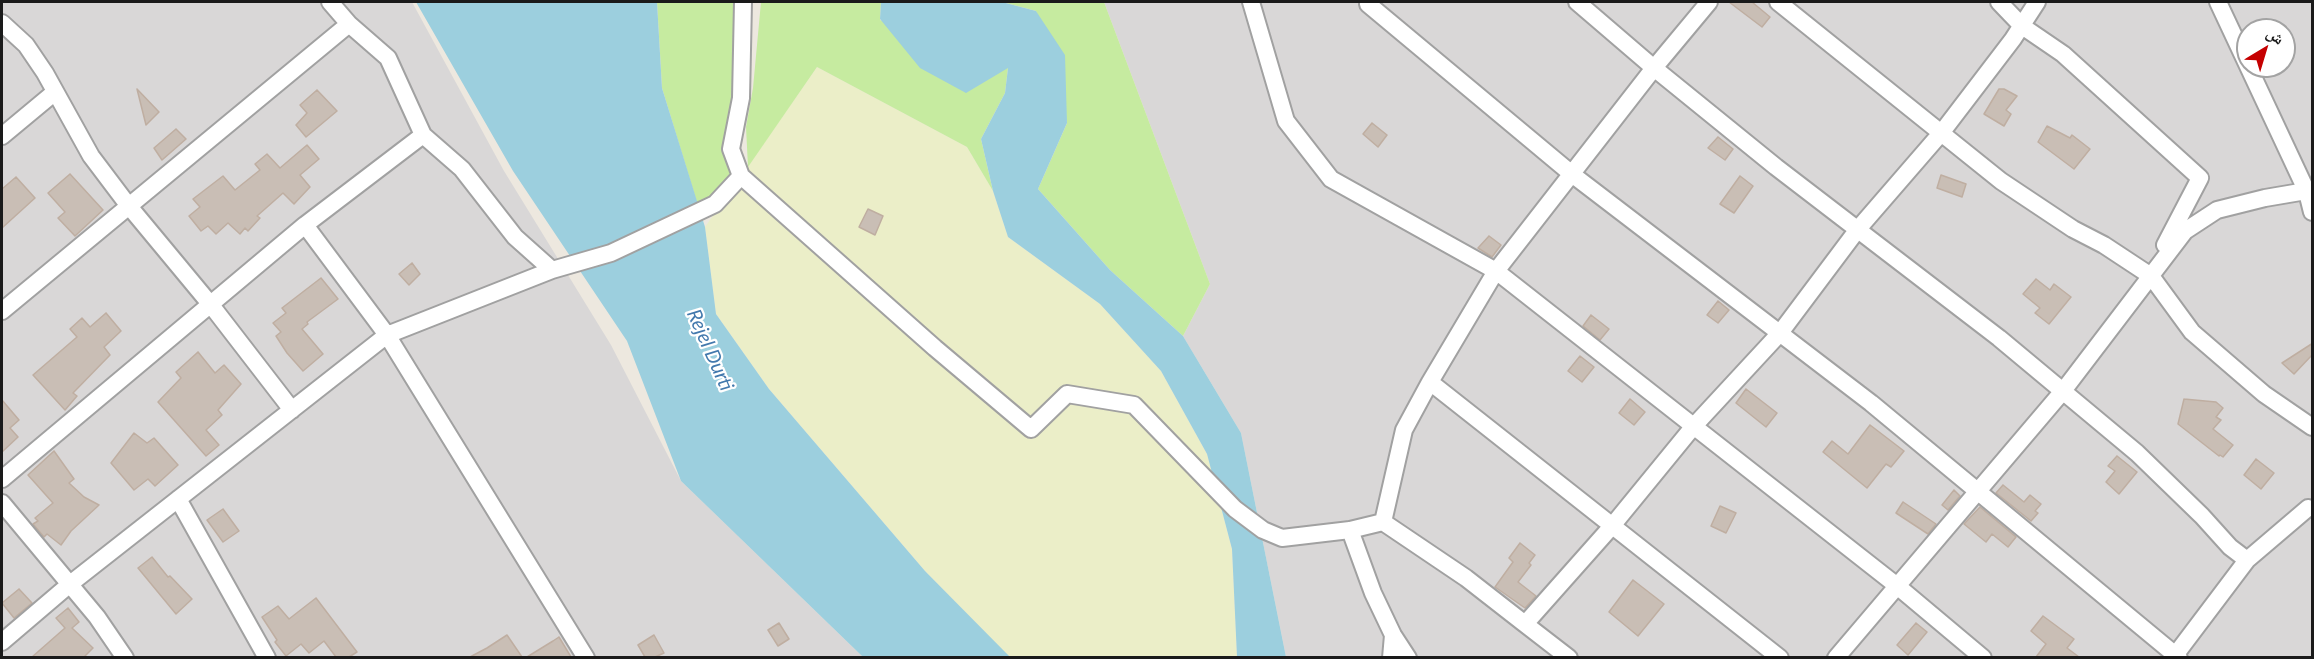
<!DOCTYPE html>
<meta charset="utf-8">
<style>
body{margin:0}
#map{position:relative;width:2314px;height:659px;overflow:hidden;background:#ede8df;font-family:Lato,"Noto Naskh Arabic",sans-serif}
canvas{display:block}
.frame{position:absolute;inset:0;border:3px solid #1a1a1a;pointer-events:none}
.north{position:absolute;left:2236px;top:18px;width:60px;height:60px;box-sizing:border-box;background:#fff;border:2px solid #a3a3a3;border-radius:50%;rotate:38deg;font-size:16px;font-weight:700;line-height:24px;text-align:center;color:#1a1a1a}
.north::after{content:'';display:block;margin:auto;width:21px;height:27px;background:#c50001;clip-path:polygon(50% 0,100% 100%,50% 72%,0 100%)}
</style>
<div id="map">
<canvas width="2314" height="659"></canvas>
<div class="frame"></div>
<div class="north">ش</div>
</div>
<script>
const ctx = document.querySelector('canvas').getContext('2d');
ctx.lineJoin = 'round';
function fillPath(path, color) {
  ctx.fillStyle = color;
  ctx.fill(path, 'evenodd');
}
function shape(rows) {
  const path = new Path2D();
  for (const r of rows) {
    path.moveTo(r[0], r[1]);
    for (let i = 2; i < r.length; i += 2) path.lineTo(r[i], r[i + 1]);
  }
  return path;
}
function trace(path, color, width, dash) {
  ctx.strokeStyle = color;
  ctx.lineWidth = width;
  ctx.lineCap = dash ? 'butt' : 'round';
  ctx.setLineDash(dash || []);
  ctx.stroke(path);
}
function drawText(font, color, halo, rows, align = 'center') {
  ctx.font = font + ' Lato,sans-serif';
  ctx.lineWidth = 4.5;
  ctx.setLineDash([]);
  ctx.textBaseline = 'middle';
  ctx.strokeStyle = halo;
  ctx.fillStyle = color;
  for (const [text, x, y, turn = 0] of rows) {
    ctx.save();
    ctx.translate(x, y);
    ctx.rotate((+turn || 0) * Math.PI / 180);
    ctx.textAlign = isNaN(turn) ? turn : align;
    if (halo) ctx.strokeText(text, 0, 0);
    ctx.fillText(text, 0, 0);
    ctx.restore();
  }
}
fillPath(shape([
 [2,2,412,2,504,171,611,345,681,481,863,657,2,657],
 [1104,2,2312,2,2312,657,1286,657,1241,433,1183,336,1210,284],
 [2248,30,2284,30,2284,66,2248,66]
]), '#d9d7d7');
fillPath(shape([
 [817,67,967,147,993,191,1008,237,1100,304,1161,371,1207,454,1232,549,1237,657,1010,658,925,571,769,389,716,314,705,227]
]), '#ebeec8');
fillPath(shape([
 [657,2,737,2,734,174,712,200,698,206,662,88],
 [761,2,881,2,880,20,1008,68,1005,93,981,139,993,191,967,147,817,67,748,167,746,127,753,88],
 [1002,2,1104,2,1210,284,1183,336,1110,270,1038,189,1067,123,1036,11]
]), '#c6eba0');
fillPath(shape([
 [416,2,657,2,662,88,705,227,716,314,769,389,925,571,1010,657,863,657,681,481,627,341,513,171],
 [881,2,1002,2,1036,11,1065,55,1067,123,1038,189,1110,270,1183,336,1241,433,1286,657,1237,657,1232,549,1207,454,1161,371,1100,304,1008,237,993,191,981,139,1005,93,1008,68,966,93,920,68,880,19]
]), '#9ccfde');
const building = shape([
 [1729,2,1752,2,1770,17,1762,27,1729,2],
 [137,89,159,112,146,125,137,89],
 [1999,89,2004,89,2017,96,2006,110,2011,114,2004,126,1984,114,1999,89],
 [317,90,337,111,306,137,296,125,307,113,300,105,317,90],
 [1372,123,1387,135,1378,147,1363,134,1372,123],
 [2047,126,2070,138,2072,135,2090,149,2074,169,2038,142,2047,126],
 [176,129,186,139,162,160,154,148,176,129],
 [1718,137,1733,149,1725,160,1708,148,1718,137],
 [307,145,319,159,300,175,310,187,294,204,283,193,257,216,260,218,248,231,245,228,240,234,228,223,216,234,208,226,201,231,189,216,200,207,193,199,223,176,235,190,260,170,255,164,267,154,280,168,307,145],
 [70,174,103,210,75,236,58,218,65,212,48,193,70,174],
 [1941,175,1966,184,1962,197,1937,188,1941,175],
 [1740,176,1753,186,1734,213,1720,204,1740,176],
 [16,177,35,198,2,228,2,189,16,177],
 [868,209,883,216,875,235,859,227,868,209],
 [1489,236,1501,245,1492,257,1478,248,1489,236],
 [412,263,420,274,409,285,399,274,412,263],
 [321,278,338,299,307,322,308,324,302,329,323,354,303,371,287,353,276,336,281,332,273,323,286,313,282,308,321,278],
 [2036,279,2050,290,2054,284,2071,297,2049,324,2035,313,2040,308,2023,294,2036,279],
 [1718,301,1729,310,1718,323,1707,315,1718,301],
 [106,313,121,331,104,347,110,355,73,393,77,396,65,410,33,375,77,337,70,329,82,318,90,327,106,313],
 [1591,315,1609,329,1600,340,1583,326,1591,315],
 [2313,343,2313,354,2294,374,2282,363,2313,343],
 [198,352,215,373,224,365,241,384,218,410,222,415,206,430,219,445,206,456,158,402,181,378,176,372,198,352],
 [1580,356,1594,367,1582,382,1568,371,1580,356],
 [1746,389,1777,413,1766,427,1736,403,1746,389],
 [1630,399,1645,412,1634,425,1619,413,1630,399],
 [2184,399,2216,402,2223,408,2216,417,2221,420,2213,429,2233,445,2223,457,2220,455,2219,456,2178,424,2184,399],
 [2,400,19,420,10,428,18,437,2,452,2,400],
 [1870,425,1904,451,1891,467,1886,464,1867,488,1823,452,1832,441,1848,454,1870,425],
 [134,433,147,443,154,438,178,465,155,486,148,479,134,490,111,463,134,433],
 [54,451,74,479,69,483,84,497,99,505,71,531,61,545,47,534,44,537,33,524,38,521,35,518,53,503,28,475,54,451],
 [2117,456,2137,472,2119,494,2106,482,2115,471,2108,466,2117,456],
 [2256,459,2274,473,2261,489,2244,475,2256,459],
 [2003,485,2024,502,2030,495,2041,504,2035,511,2038,513,2031,521,1996,493,2003,485],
 [1954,490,1960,496,1948,510,1942,505,1954,490],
 [1903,502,1936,524,1928,534,1896,513,1903,502],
 [1720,506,1736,513,1726,533,1711,526,1720,506],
 [1980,507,2016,537,2008,547,1992,534,1986,542,1964,524,1980,507],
 [223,509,239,531,223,542,207,520,223,509],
 [1520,543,1535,555,1529,563,1531,565,1518,582,1536,596,1525,608,1495,587,1513,562,1509,558,1520,543],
 [152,557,168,577,170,576,192,599,176,614,138,568,152,557],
 [1633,580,1664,604,1638,636,1609,612,1633,580],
 [19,589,32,603,14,618,2,603,19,589],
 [316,598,357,652,349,657,336,657,324,641,309,653,301,644,286,656,275,642,277,640,262,617,278,606,289,619,316,598],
 [68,608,79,622,72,628,93,648,84,657,32,657,65,628,56,618,68,608],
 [2043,616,2074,639,2067,648,2079,657,2036,657,2046,644,2031,631,2043,616],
 [779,623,789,639,778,646,768,630,779,623],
 [1916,623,1927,632,1908,655,1897,645,1916,623],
 [507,635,522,657,470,657,487,648,507,635],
 [654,635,664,653,655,657,645,657,638,645,654,635],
 [559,637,571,657,527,657,553,641,559,637]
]);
fillPath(building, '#c9beb5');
trace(building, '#bfaea1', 1.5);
const minor = shape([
 [330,2,349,24,388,58,423,135,462,169,515,237,552,270],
 [743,2,741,98,731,149,741,176,935,348,1031,429,1067,394,1134,405,1235,509,1263,530,1282,538,1350,530,1383,522,1466,578,1525,624,1612,526,1693,427,1780,333,1858,229,1942,132,2013,39,2037,2],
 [1251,2,1286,121,1331,179,1496,271,1896,585,1983,658],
 [1577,2,1654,68,1776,167,1999,338,2137,453,2202,516,2230,547,2247,560],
 [1778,2,2001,181,2073,229,2104,245,2151,276,2192,332,2264,394,2312,427],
 [1999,2,2022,26,2063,54,2200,178,2165,245],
 [2218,2,2248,66],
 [1368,4,1573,175,1871,403,2179,658],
 [2,23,26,45,45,73,91,156,128,205,211,305,292,410],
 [2248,66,2307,192,2312,212],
 [2,136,55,92],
 [305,225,387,335,586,658],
 [2,311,349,24],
 [1430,382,1780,658],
 [2,479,305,225,423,135],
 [178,499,267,658],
 [2,503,97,617,125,658],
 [1383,522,1404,430,1430,382,1496,271,1654,68,1709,2],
 [1350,530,1373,593,1393,635,1408,658],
 [1525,624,1569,658],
 [2,642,70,584,387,335,552,270,611,253,715,204,741,176],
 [1391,658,1393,635],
 [1836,658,2063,391,2185,231,2217,210,2265,198,2312,190],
 [2173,658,2247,560,2308,508]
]);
trace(minor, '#a1a1a1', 20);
trace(minor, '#fff', 16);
drawText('italic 20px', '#4379ad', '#fff', [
 ["Rejel Durti",710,350,66]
]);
</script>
